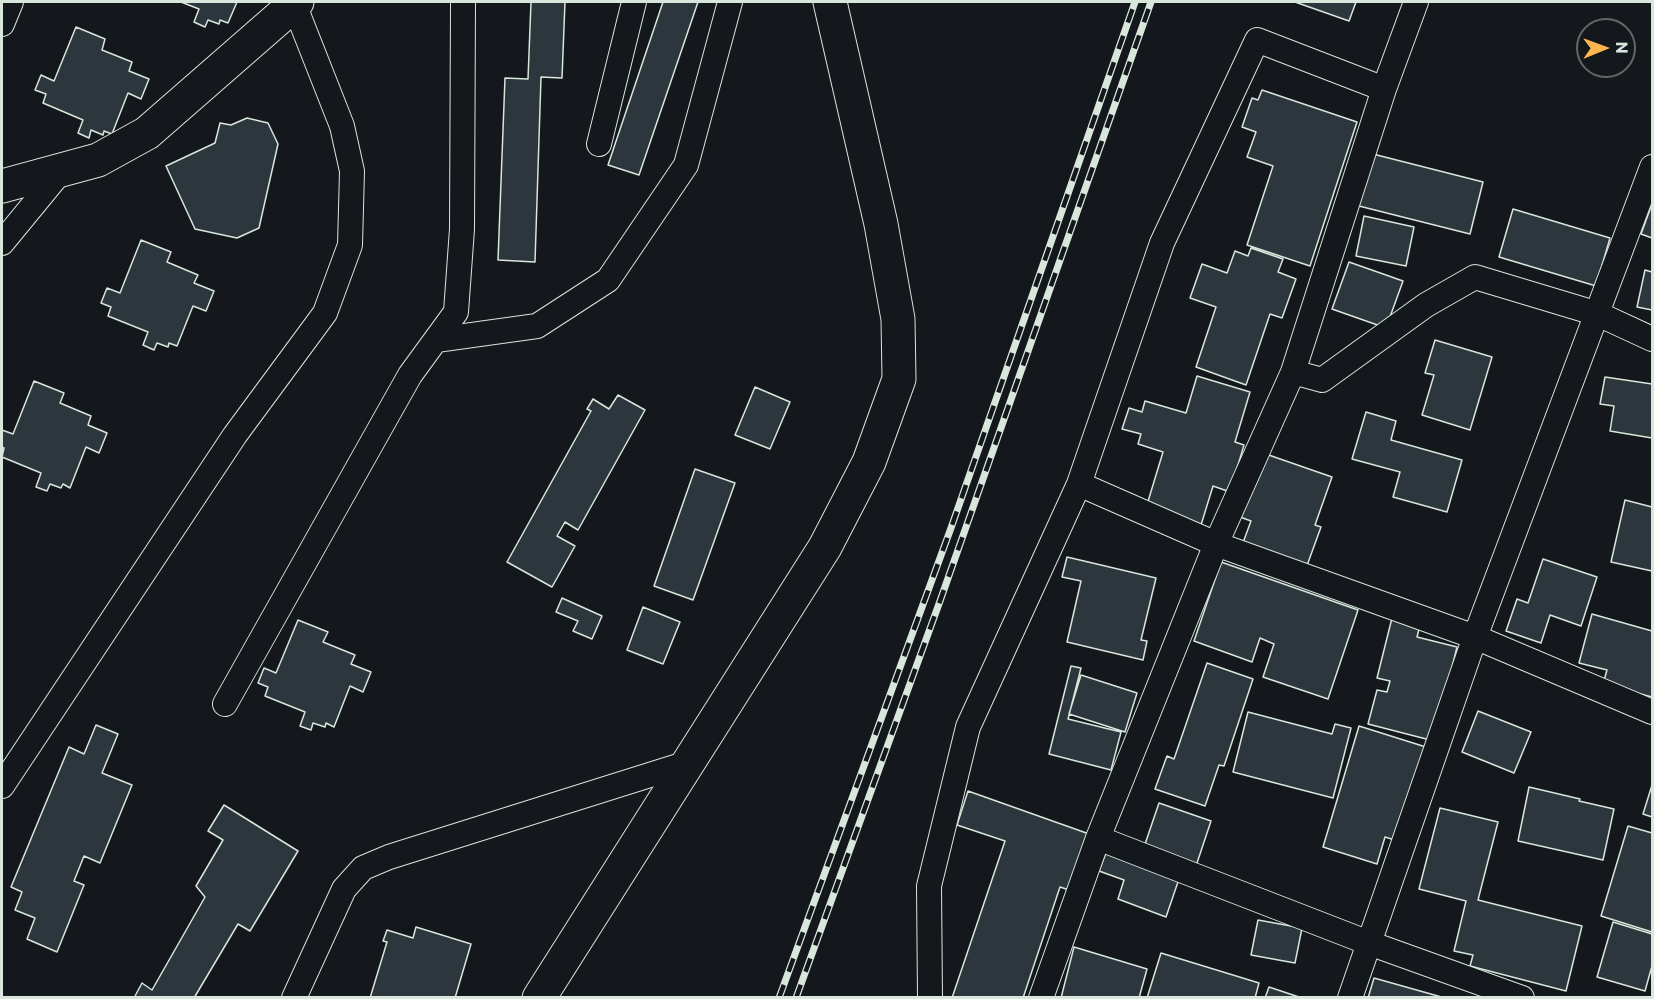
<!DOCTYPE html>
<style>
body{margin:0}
#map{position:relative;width:1654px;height:999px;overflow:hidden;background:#14181c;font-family:Commissioner,sans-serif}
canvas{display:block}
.frame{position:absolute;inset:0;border:3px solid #d8e6dc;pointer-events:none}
.north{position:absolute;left:1576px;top:18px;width:60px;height:60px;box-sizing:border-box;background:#14181c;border:2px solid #626a69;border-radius:50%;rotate:89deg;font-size:16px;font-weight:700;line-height:24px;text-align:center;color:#d8e6dc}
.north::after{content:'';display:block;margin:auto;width:21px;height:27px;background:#ffb74d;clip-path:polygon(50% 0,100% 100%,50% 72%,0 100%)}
</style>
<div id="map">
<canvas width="1654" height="999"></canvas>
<div class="frame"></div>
<div class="north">N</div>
</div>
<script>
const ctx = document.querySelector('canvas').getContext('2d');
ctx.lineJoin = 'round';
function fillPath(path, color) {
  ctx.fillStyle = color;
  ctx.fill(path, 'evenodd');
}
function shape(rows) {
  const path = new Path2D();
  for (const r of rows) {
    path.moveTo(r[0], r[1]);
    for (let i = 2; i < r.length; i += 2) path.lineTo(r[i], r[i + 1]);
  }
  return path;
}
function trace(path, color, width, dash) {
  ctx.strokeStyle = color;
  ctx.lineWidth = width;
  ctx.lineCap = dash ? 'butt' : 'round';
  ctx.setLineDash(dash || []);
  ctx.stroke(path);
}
const building = shape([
 [181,2,237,2,228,23,220,20,219,24,208,20,205,27,194,22,199,9,181,2],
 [531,2,565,2,562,78,541,77,535,262,498,260,505,78,528,79,531,2],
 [663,2,698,2,639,175,608,165,663,2],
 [1295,2,1356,2,1349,21,1295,2],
 [76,27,105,39,102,50,132,62,129,71,149,79,141,99,128,93,112,134,104,131,103,135,91,130,89,138,78,133,83,120,43,103,46,94,35,90,41,75,54,81,76,27],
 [1262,90,1357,122,1310,266,1247,245,1273,166,1247,157,1256,132,1242,127,1252,98,1258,100,1262,90],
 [247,118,268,123,278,144,259,228,237,238,195,229,166,166,215,143,220,123,231,125,247,118],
 [1369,153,1483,182,1470,234,1355,205,1369,153],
 [1652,204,1652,238,1641,234,1652,204],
 [1513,209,1610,238,1596,286,1499,257,1513,209],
 [1364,216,1414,227,1406,266,1356,256,1364,216],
 [141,240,171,252,167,262,198,275,194,283,214,291,206,311,193,306,177,346,169,343,168,347,157,343,154,350,143,345,148,332,108,316,111,307,101,303,107,288,120,293,141,240],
 [1251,248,1283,259,1278,272,1296,279,1282,318,1270,314,1246,385,1196,367,1216,307,1190,298,1202,264,1227,273,1235,251,1248,256,1251,248],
 [1349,262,1403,281,1386,328,1332,309,1349,262],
 [1645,270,1652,272,1652,310,1637,307,1645,270],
 [1435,340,1492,357,1470,430,1422,415,1434,375,1425,373,1435,340],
 [1197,376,1250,392,1235,442,1244,445,1230,492,1213,486,1201,525,1146,508,1163,452,1138,444,1141,434,1122,429,1129,408,1142,412,1145,401,1186,413,1197,376],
 [1605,377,1652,384,1652,438,1610,431,1614,406,1600,404,1605,377],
 [34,381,64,393,60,403,91,416,88,425,107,433,99,453,86,447,70,488,63,484,61,488,50,484,47,491,36,487,41,473,2,457,4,448,2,447,2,430,13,434,34,381],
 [755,387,790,402,770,449,735,435,755,387],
 [618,395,645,410,578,530,565,522,557,536,575,546,552,587,507,562,591,411,587,409,593,399,609,409,618,395],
 [1366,412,1396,421,1391,440,1462,460,1447,512,1393,497,1400,472,1352,459,1366,412],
 [1263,453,1332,477,1315,525,1321,527,1305,571,1241,548,1251,521,1240,517,1263,453],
 [695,469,735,483,693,600,654,586,695,469],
 [1625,500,1652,507,1652,571,1611,562,1625,500],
 [1067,557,1156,578,1141,640,1147,641,1143,660,1067,642,1081,581,1062,577,1067,557],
 [1543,559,1597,577,1581,626,1550,615,1541,643,1506,631,1517,599,1528,603,1543,559],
 [1221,562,1358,610,1328,699,1263,677,1274,644,1260,638,1252,662,1194,641,1221,562],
 [562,598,602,616,592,639,573,631,578,621,556,612,562,598],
 [643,607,680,622,663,664,627,650,643,607],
 [1592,614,1652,631,1652,697,1603,684,1607,670,1579,663,1592,614],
 [1392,618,1420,625,1417,637,1457,647,1434,741,1368,724,1377,690,1387,692,1390,681,1377,678,1392,618],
 [298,620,328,632,323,642,355,655,351,664,371,672,363,692,350,686,334,727,326,723,325,727,313,723,311,730,300,726,305,712,265,696,268,687,258,683,264,668,276,673,298,620],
 [1207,663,1253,679,1224,766,1219,765,1205,806,1155,789,1167,756,1174,759,1207,663],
 [1071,666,1081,668,1068,719,1121,732,1111,770,1049,754,1071,666],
 [1081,675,1137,693,1125,732,1069,714,1081,675],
 [1478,711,1531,732,1514,773,1462,752,1478,711],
 [1248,712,1332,734,1335,724,1351,728,1333,798,1233,772,1248,712],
 [96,725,118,734,102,773,132,785,100,863,84,856,74,881,84,885,57,952,27,939,35,918,15,910,22,892,11,887,69,747,84,754,96,725],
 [1359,726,1429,748,1398,841,1385,837,1377,864,1323,847,1359,726],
 [1652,785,1652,817,1643,814,1652,785],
 [1529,787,1580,799,1579,801,1614,809,1603,860,1518,841,1529,787],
 [968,791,1092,835,1072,891,1060,887,1023,998,952,998,1005,841,957,825,968,791],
 [1159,803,1211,821,1195,869,1143,850,1159,803],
 [224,805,298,851,250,931,238,924,194,998,134,998,142,983,152,990,205,897,196,886,223,840,208,831,224,805],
 [1440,808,1498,822,1478,900,1582,926,1566,991,1470,966,1473,955,1454,951,1466,901,1419,889,1440,808],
 [1628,826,1652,833,1652,932,1601,916,1628,826],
 [1107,850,1180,876,1166,917,1118,899,1124,880,1099,871,1107,850],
 [1258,920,1302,928,1295,963,1251,955,1258,920],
 [1613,922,1652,934,1652,966,1645,991,1597,977,1613,922],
 [416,927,471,944,455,998,370,998,387,942,383,941,387,930,413,938,416,927],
 [1074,947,1147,969,1139,998,1061,998,1074,947],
 [1161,953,1259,983,1255,998,1147,998,1161,953],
 [1374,978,1445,998,1368,998,1374,978],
 [1269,987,1302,998,1265,998,1269,987]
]);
fillPath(building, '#2c363c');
trace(building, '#d8e6dc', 1.5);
const street = shape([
 [1416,2,1384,89,1293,372,1322,380,1426,305,1475,277,1598,314,1652,339],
 [2,24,11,2],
 [599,144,634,2],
 [2,243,62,170],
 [436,340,537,326,608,280,686,165,730,2],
 [1079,484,1216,544,1475,637,1652,712],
 [225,704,410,375,456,312,462,229,463,2],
 [2,786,235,435,325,313,350,245,352,171,342,126,294,4],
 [1098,838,1369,943,1522,998],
 [294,998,344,889,363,868,389,857,688,763],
 [930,998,929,886,968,727,1079,484,1162,243,1257,40,1384,89],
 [1041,998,1098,838,1216,544,1293,372],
 [1350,998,1475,637,1652,167]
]);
const secondary = shape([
 [2,186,98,160,147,133,297,2],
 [539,998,825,547,869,462,899,379,898,319,881,224,830,2]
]);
trace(street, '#d8e6dc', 26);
trace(secondary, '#d8e6dc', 35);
trace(street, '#14181c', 24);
trace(secondary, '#14181c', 33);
const rail = shape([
 [779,998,951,528,1135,2],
 [796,998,940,601,1151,2]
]);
trace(rail, '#d8e6dc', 7);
trace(rail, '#14181c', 4.5, [14]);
</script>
